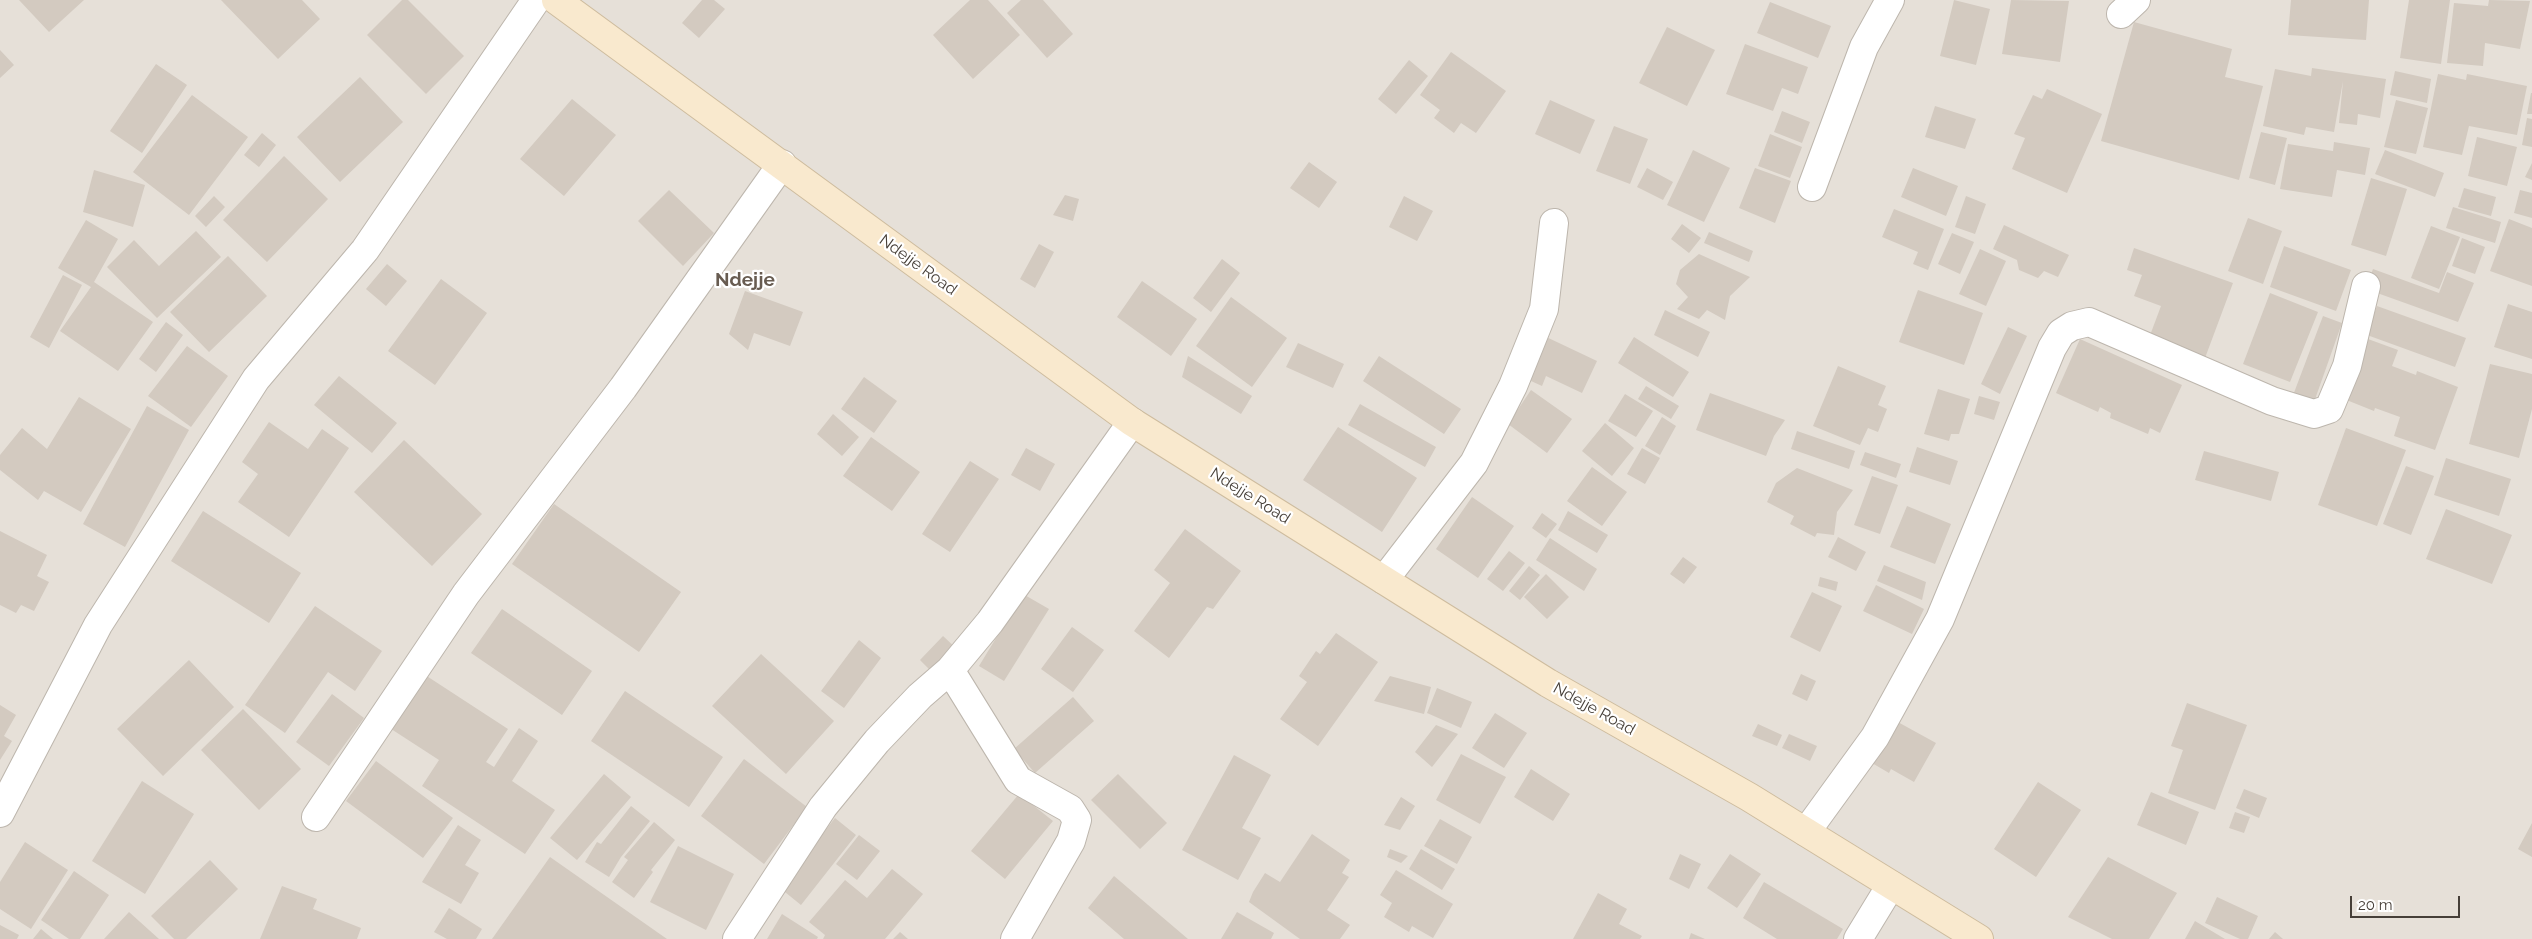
<!DOCTYPE html>
<style>
body{margin:0}
#map{position:relative;width:2532px;height:939px;overflow:hidden;background:#f3efea;font-family:Raleway,sans-serif}
canvas{display:block}
.scale{position:absolute;left:2350px;top:896px;width:110px;height:22px;box-sizing:border-box;border:2px solid #463f38;border-top:0;padding-left:6px;font-size:15px;line-height:18px;white-space:nowrap;color:#463f38;-webkit-text-stroke:4px #fff;paint-order:stroke}
</style>
<div id="map">
<canvas width="2532" height="939"></canvas>
<div class="scale">20 m</div>
</div>
<script>
const ctx = document.querySelector('canvas').getContext('2d');
ctx.lineJoin = 'round';
function fillPath(path, color) {
  ctx.fillStyle = color;
  ctx.fill(path, 'evenodd');
}
function shape(rows) {
  const path = new Path2D();
  for (const r of rows) {
    path.moveTo(r[0], r[1]);
    for (let i = 2; i < r.length; i += 2) path.lineTo(r[i], r[i + 1]);
  }
  return path;
}
function trace(path, color, width, dash) {
  ctx.strokeStyle = color;
  ctx.lineWidth = width;
  ctx.lineCap = dash ? 'butt' : 'round';
  ctx.setLineDash(dash || []);
  ctx.stroke(path);
}
function drawText(font, color, halo, rows, align = 'center') {
  ctx.font = font + ' Raleway,sans-serif';
  ctx.lineWidth = 4.5;
  ctx.setLineDash([]);
  ctx.textBaseline = 'middle';
  ctx.strokeStyle = halo;
  ctx.fillStyle = color;
  for (const [text, x, y, turn = 0] of rows) {
    ctx.save();
    ctx.translate(x, y);
    ctx.rotate((+turn || 0) * Math.PI / 180);
    ctx.textAlign = isNaN(turn) ? turn : align;
    if (halo) ctx.strokeText(text, 0, 0);
    ctx.fillText(text, 0, 0);
    ctx.restore();
  }
}
fillPath(shape([
 [0,0,2532,0,2532,939,0,939]
]), '#e6e0d8');
fillPath(shape([
 [19,0,84,0,49,32],
 [221,0,302,0,320,19,278,59],
 [402,0,408,0,464,56,426,94,367,35],
 [702,0,714,0,725,9,699,38,682,23],
 [970,0,988,0,1020,35,973,79,933,35],
 [1021,0,1043,0,1073,34,1047,58,1007,13],
 [1954,0,1990,9,1976,65,1940,56],
 [2011,0,2069,1,2060,62,2002,54],
 [2291,0,2369,0,2366,40,2288,35],
 [2409,0,2450,0,2441,64,2400,58],
 [2489,0,2530,1,2520,49,2485,43,2483,66,2447,63,2454,3,2488,6],
 [1770,2,1831,26,1818,58,1757,33],
 [2134,22,2232,49,2225,77,2263,86,2239,180,2101,141],
 [1667,27,1715,50,1687,106,1639,83],
 [1745,44,1808,67,1798,94,1782,88,1773,111,1726,94],
 [0,50,14,65,0,78],
 [1451,52,1506,91,1476,133,1461,123,1454,133,1434,118,1440,110,1420,95],
 [1409,60,1428,76,1396,114,1378,99],
 [156,64,187,85,142,153,110,131],
 [2312,68,2386,79,2380,118,2358,114,2357,125,2339,123,2343,81,2334,132,2306,127,2304,135,2263,126,2275,69,2311,76],
 [2395,71,2431,79,2427,103,2390,95],
 [2438,74,2466,80,2467,74,2527,86,2517,135,2469,126,2462,155,2423,147],
 [360,77,403,122,340,182,297,137],
 [2047,89,2102,114,2067,193,2012,169,2025,138,2014,134,2033,95,2042,99],
 [2531,93,2532,93,2532,114,2527,114],
 [192,95,248,137,189,215,133,172],
 [572,99,616,135,564,196,520,159],
 [1550,100,1595,120,1580,154,1535,134],
 [2396,100,2428,108,2416,154,2384,147],
 [1935,106,1976,119,1965,149,1925,137],
 [1782,111,1810,122,1802,143,1774,132],
 [2527,118,2532,119,2532,147,2522,145],
 [1614,126,1648,139,1630,184,1596,171],
 [2261,132,2287,138,2275,185,2249,178],
 [262,133,276,145,259,167,244,155],
 [1770,134,1802,147,1790,178,1758,166],
 [2477,137,2517,147,2507,186,2468,176],
 [2334,142,2370,148,2365,175,2337,170,2332,197,2280,189,2288,144,2333,151],
 [1693,150,1730,168,1704,222,1667,205],
 [2385,150,2444,173,2435,197,2375,174],
 [284,156,328,199,267,262,223,220],
 [1309,162,1337,182,1319,208,1290,188],
 [2532,163,2532,180,2525,177],
 [1647,168,1673,182,1663,200,1637,187],
 [1755,168,1791,181,1775,223,1739,208],
 [1913,168,1958,186,1946,216,1901,197],
 [94,170,145,185,133,227,83,212],
 [2371,178,2407,189,2386,256,2351,245],
 [2464,188,2496,197,2491,216,2458,207],
 [669,190,714,233,683,266,638,221],
 [2520,190,2532,193,2532,218,2514,213],
 [1065,195,1079,199,1073,221,1053,215],
 [214,196,225,207,206,227,195,216],
 [1404,196,1433,211,1417,241,1389,227],
 [1966,196,1986,204,1975,234,1955,227],
 [2453,207,2501,222,2495,243,2446,228],
 [1894,209,1944,229,1928,270,1913,264,1918,252,1882,237],
 [2248,218,2282,231,2263,284,2228,271],
 [2509,219,2532,228,2532,286,2490,271],
 [86,220,118,239,94,282,153,322,118,371,60,331,91,287,58,268],
 [1682,224,1701,238,1689,253,1671,239],
 [2004,225,2069,255,2058,277,2044,271,2038,278,2019,270,2017,260,1993,249],
 [2431,226,2460,237,2439,289,2411,278],
 [196,231,221,257,157,318,107,267,134,240,159,266],
 [1709,232,1753,251,1749,262,1704,243],
 [1952,233,1974,242,1960,274,1938,264],
 [2462,238,2485,247,2475,274,2452,266],
 [1039,244,1054,252,1035,288,1020,279],
 [2284,246,2351,270,2336,311,2270,287],
 [2134,248,2233,283,2205,358,2149,338,2161,306,2134,296,2142,275,2127,270],
 [1980,249,2006,261,1986,306,1959,294],
 [1699,254,1750,277,1730,296,1725,320,1707,310,1699,319,1677,309,1688,297,1676,284,1680,270],
 [228,256,267,296,209,352,170,312],
 [1222,259,1240,273,1211,312,1193,298],
 [387,264,407,281,386,306,366,289],
 [2373,269,2439,293,2447,272,2474,283,2458,322,2366,289],
 [63,275,82,285,49,348,30,337],
 [441,279,487,313,435,385,388,351],
 [1142,281,1197,319,1171,356,1117,317],
 [1918,290,1983,313,1964,365,1899,342],
 [745,291,803,312,790,346,754,333,748,350,729,334],
 [2270,293,2318,312,2290,382,2243,364],
 [1231,297,1287,338,1252,387,1196,346],
 [2508,304,2532,312,2532,359,2494,347],
 [2377,306,2466,338,2455,367,2367,335],
 [1665,310,1710,332,1698,357,1654,335],
 [2323,316,2342,323,2313,405,2292,398],
 [166,322,183,335,156,372,139,359],
 [2008,327,2027,336,2000,394,1981,384],
 [1540,334,1597,361,1582,393,1546,376,1542,386,1520,376],
 [1634,337,1689,372,1673,397,1618,363],
 [2080,339,2182,385,2160,433,2150,428,2148,434,2110,418,2111,413,2100,407,2098,412,2056,393],
 [2368,339,2398,350,2392,366,2416,375,2417,371,2458,387,2435,450,2394,436,2400,417,2375,408,2374,411,2344,399],
 [1298,343,1344,364,1333,388,1286,367],
 [187,346,228,376,191,427,148,396],
 [1188,356,1252,396,1241,414,1182,377],
 [1379,356,1461,409,1444,434,1363,381],
 [2490,364,2532,374,2532,409,2519,458,2469,444],
 [1838,366,1886,386,1878,405,1887,409,1878,432,1868,428,1860,445,1813,426],
 [339,376,397,423,372,453,314,405],
 [864,377,897,401,874,433,841,409],
 [1646,386,1679,406,1671,419,1638,399],
 [1938,389,1970,399,1959,434,1951,434,1949,441,1924,434],
 [1531,390,1572,419,1547,453,1508,424],
 [1710,393,1785,420,1774,436,1766,456,1696,430],
 [1625,394,1653,411,1636,437,1608,421],
 [1979,396,2000,402,1994,420,1974,414],
 [79,397,131,429,81,512,44,491,38,500,0,470,0,455,22,428,47,449],
 [1360,404,1436,447,1425,467,1348,425],
 [147,406,189,430,125,547,83,524],
 [833,414,859,437,842,456,817,434],
 [1662,417,1676,426,1660,455,1645,446],
 [269,422,308,449,322,429,349,448,289,537,238,502,258,474,242,462],
 [1605,423,1634,448,1612,476,1582,451],
 [1338,427,1417,478,1382,532,1303,480],
 [2346,428,2406,450,2377,526,2318,505],
 [1797,431,1855,451,1849,469,1791,449],
 [871,437,920,472,892,511,843,476],
 [404,440,482,514,432,566,354,492],
 [1917,447,1958,461,1950,485,1909,472],
 [1026,448,1055,464,1040,491,1011,475],
 [1642,448,1660,458,1645,484,1627,474],
 [2204,451,2279,472,2271,501,2195,480],
 [1865,452,1901,464,1896,478,1860,465],
 [2446,458,2511,479,2499,516,2434,495],
 [970,461,999,479,950,552,922,534],
 [2406,466,2434,476,2411,535,2383,524],
 [1592,467,1627,492,1602,526,1567,501],
 [1797,468,1853,490,1837,512,1834,535,1817,533,1815,537,1790,524,1794,516,1767,502,1776,483],
 [1872,476,1898,485,1880,534,1854,525],
 [1472,497,1514,526,1478,578,1436,549],
 [554,504,681,592,639,652,512,564],
 [1907,506,1951,524,1935,564,1890,547],
 [2446,509,2512,535,2492,584,2426,559],
 [203,511,301,573,269,623,171,561],
 [1568,511,1608,535,1597,553,1558,530],
 [1542,513,1557,524,1546,538,1532,528],
 [1185,529,1241,571,1213,609,1207,607,1169,658,1134,631,1170,583,1154,570],
 [0,531,47,555,37,576,49,582,34,611,21,605,16,613,0,605],
 [1838,537,1866,552,1856,571,1828,557],
 [1550,538,1597,569,1584,591,1536,560],
 [1509,551,1525,563,1503,591,1487,579],
 [1683,557,1697,567,1684,584,1670,574],
 [1884,565,1926,582,1922,600,1877,581],
 [1529,566,1540,575,1520,600,1509,591],
 [1546,574,1569,597,1547,619,1524,597],
 [1820,577,1838,582,1836,591,1818,586],
 [1876,585,1924,609,1912,634,1863,611],
 [1812,592,1842,606,1820,652,1790,637],
 [1023,594,1049,609,1004,681,979,666],
 [315,606,382,651,355,691,328,672,285,733,245,705],
 [502,609,592,671,562,715,471,653],
 [1072,627,1104,650,1073,692,1041,669],
 [1336,633,1378,662,1318,746,1280,719,1307,682,1299,676,1316,651,1320,654],
 [943,636,959,651,935,675,920,660],
 [859,640,881,658,844,708,821,691],
 [761,654,834,721,786,774,712,706],
 [189,660,234,707,163,776,117,729],
 [419,671,508,729,486,762,494,767,519,728,538,741,512,781,555,810,525,854,422,786,439,760,385,725],
 [1801,674,1816,681,1807,701,1792,694],
 [1390,676,1431,687,1424,714,1374,701],
 [1437,688,1472,702,1461,728,1427,713],
 [625,691,723,757,689,807,591,741],
 [332,694,364,718,329,766,296,742],
 [1073,697,1094,721,1035,773,1014,749],
 [2187,703,2247,725,2215,810,2168,793,2183,750,2171,746],
 [0,705,16,715,4,736,12,741,0,760],
 [243,709,301,769,259,810,201,750],
 [1495,713,1527,733,1504,768,1472,748],
 [1896,721,1936,743,1914,782,1891,769,1889,773,1872,763],
 [1758,724,1782,735,1777,746,1752,736],
 [1436,725,1458,734,1432,767,1415,752],
 [1789,734,1817,746,1810,761,1782,748],
 [1461,754,1506,777,1480,824,1436,800],
 [1234,755,1271,775,1242,828,1261,838,1238,880,1182,850],
 [744,759,807,807,764,864,701,816],
 [376,761,453,818,423,858,346,801],
 [1531,769,1570,794,1553,821,1514,797],
 [604,774,631,797,577,860,550,838],
 [1118,774,1167,823,1140,849,1091,800],
 [142,781,194,814,145,894,92,861],
 [2038,782,2081,810,2036,877,1994,849],
 [2244,789,2267,798,2259,818,2236,808],
 [2151,792,2199,812,2186,845,2137,825],
 [1019,794,1053,821,1005,879,971,851],
 [1401,797,1415,806,1400,830,1384,825],
 [631,806,650,821,621,857,609,877,585,862,597,842,601,844],
 [2235,812,2250,817,2244,833,2229,828],
 [835,818,856,835,801,905,780,888],
 [1440,819,1472,837,1457,864,1424,846],
 [654,822,675,840,651,870,653,872,634,898,612,882,628,860,624,857],
 [2532,823,2532,857,2518,849],
 [458,825,481,840,465,865,479,873,461,904,422,882],
 [1312,834,1350,860,1342,873,1349,877,1327,910,1350,925,1340,939,1300,939,1249,902,1253,892,1265,873,1280,882],
 [859,835,880,851,857,880,836,864],
 [25,842,68,870,31,929,0,909,0,882],
 [678,846,734,874,706,930,650,902],
 [1390,849,1408,856,1401,863,1387,857],
 [1421,849,1455,869,1442,890,1409,869],
 [1680,854,1701,864,1689,889,1669,879],
 [1730,854,1761,874,1737,908,1707,888],
 [550,857,667,939,492,939],
 [2108,857,2177,893,2149,939,2112,939,2068,917],
 [210,860,238,889,186,939,174,939,151,916],
 [892,869,923,894,885,939,823,939,825,935,809,922,845,880,867,898],
 [1396,870,1453,904,1433,938,1412,926,1409,932,1384,917,1392,903,1380,895],
 [74,871,109,895,80,939,69,939,41,920],
 [1114,876,1188,939,1124,939,1088,908],
 [1764,882,1843,929,1837,939,1777,939,1743,918],
 [282,886,317,899,313,909,361,928,357,939,260,939],
 [1598,893,1627,909,1619,924,1642,936,1640,939,1573,939],
 [2217,897,2258,916,2248,939,2240,939,2205,923],
 [449,908,482,929,476,939,447,939,434,932],
 [129,912,159,939,104,939],
 [1237,912,1274,933,1271,939,1221,939],
 [782,914,818,937,817,939,767,939],
 [2195,921,2225,939,2185,939],
 [0,925,19,935,17,939,0,939],
 [41,929,53,939,33,939],
 [900,932,908,939,893,939],
 [2275,932,2283,939,2269,939],
 [1691,933,1705,939,1689,939]
]), '#d3cac0');
const street = shape([
 [2121,14,2136,0],
 [1812,187,1864,47,1890,0],
 [1384,580,1474,463,1513,386,1544,309,1554,223],
 [950,670,1018,780,1070,809,1077,820,1071,841,1015,939],
 [0,813,98,625,256,379,365,250,536,0],
 [316,817,466,594,623,388,782,164],
 [1806,832,1875,737,1940,619,2052,348,2061,333,2072,326,2089,322,2272,401,2314,414,2329,409,2347,366,2366,286],
 [737,939,823,807,877,741,920,696,950,670,990,622,1132,422],
 [1858,939,1891,885]
]);
const secondary = shape([
 [556,0,1132,422,1548,683,1749,797,1979,939]
]);
trace(street, '#bdb6ad', 30);
trace(secondary, '#cebc9e', 30);
trace(street, '#fff', 28);
trace(secondary, '#f9e9ce', 28);
drawText('16px', '#463f38', '#fff', [
 ["Ndejje Road",918,265,36],
 ["Ndejje Road",1250,496,32],
 ["Ndejje Road",1594,709,29]
]);
drawText('bold 19px', '#685c51', '#fff', [
 ["Ndejje",745,280]
]);
</script>
